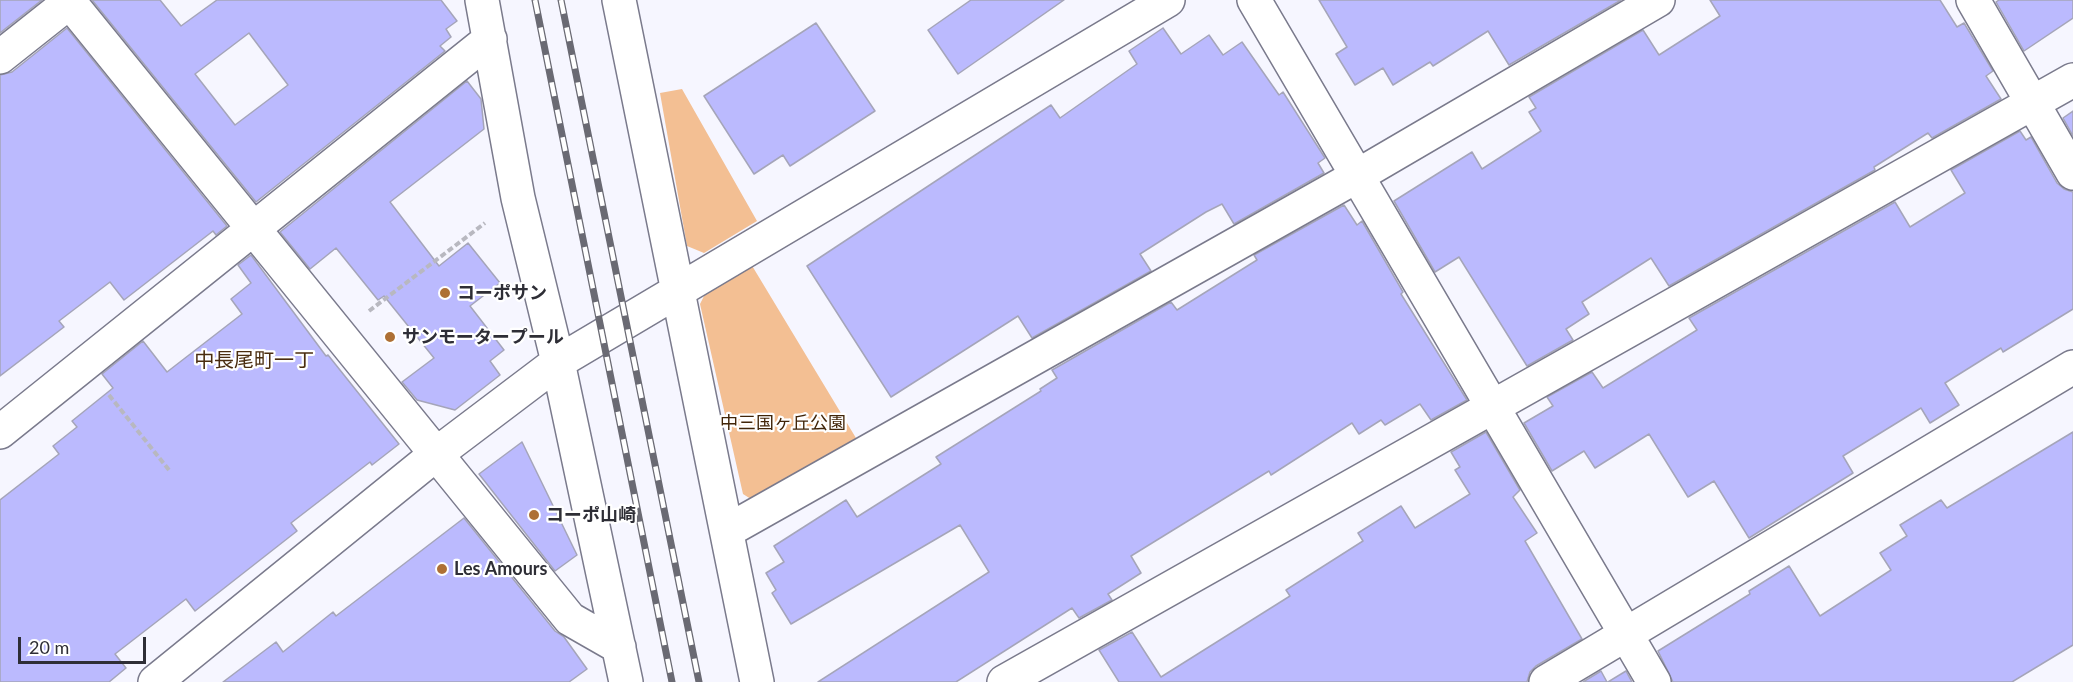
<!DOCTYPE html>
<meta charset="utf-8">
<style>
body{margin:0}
#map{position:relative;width:2073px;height:682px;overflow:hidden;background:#f6f6ff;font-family:Lato,sans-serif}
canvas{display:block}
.scale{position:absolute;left:18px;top:637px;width:128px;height:27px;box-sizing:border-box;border:3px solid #2e2e36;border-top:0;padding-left:8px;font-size:18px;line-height:21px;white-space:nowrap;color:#2e2e36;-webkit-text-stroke:4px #fff;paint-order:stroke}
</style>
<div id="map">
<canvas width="2073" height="682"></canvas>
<div class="scale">20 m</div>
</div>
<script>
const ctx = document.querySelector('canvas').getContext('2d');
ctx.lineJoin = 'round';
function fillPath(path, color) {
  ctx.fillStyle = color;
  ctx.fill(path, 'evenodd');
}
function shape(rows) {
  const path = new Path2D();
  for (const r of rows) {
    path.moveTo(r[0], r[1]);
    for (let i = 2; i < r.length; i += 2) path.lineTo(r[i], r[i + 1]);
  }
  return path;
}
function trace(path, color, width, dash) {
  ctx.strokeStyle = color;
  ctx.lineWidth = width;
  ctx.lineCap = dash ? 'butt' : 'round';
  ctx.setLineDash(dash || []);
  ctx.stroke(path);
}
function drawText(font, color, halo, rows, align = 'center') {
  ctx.font = font + ' Lato,"Noto Sans JP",sans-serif';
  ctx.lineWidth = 4.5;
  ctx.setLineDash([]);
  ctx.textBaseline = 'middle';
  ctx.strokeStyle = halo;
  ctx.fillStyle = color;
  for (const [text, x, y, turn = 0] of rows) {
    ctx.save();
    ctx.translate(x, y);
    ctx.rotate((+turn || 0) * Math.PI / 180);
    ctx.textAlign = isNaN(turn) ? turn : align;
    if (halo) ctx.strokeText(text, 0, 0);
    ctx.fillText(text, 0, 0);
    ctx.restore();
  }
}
fillPath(shape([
 [682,89,757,221,704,253,687,246,660,93],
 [751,264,859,443,754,501,743,494,700,304,707,290]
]), '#f3bf93');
const building = shape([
 [0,0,42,0,0,33,0,0],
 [92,0,160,0,181,26,217,0,441,0,457,21,446,29,451,37,440,46,445,51,256,202,92,0],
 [249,33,288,85,235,125,195,74,249,33],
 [971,0,1064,0,958,74,928,30,971,0],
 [1319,0,1621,0,1509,65,1488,31,1433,66,1430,62,1393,85,1383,68,1355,85,1336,54,1347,47,1319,0],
 [1710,0,1940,0,1957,27,1964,23,1993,71,1986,76,2001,99,1932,138,1928,133,1874,167,1875,170,1669,286,1651,258,1582,302,1589,314,1566,329,1573,340,1527,366,1459,257,1435,272,1394,201,1472,152,1482,169,1541,131,1529,112,1536,108,1529,97,1643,30,1659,55,1720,16,1710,0],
 [1999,0,2073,0,2073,18,2024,51,1996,2,1999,0],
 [816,23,875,111,790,166,783,155,754,174,704,96,816,23],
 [67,28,227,226,216,235,213,231,124,300,110,282,59,321,64,327,0,376,0,75,12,72,67,28],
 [1163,28,1181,54,1209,35,1223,55,1242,42,1279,95,1283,92,1325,158,1318,163,1324,173,1234,224,1222,204,1206,212,1140,254,1151,271,1032,338,1018,316,891,397,807,266,1051,105,1060,118,1137,64,1129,51,1163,28],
 [467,81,481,99,484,129,390,202,439,266,468,243,500,283,470,306,504,350,490,361,500,375,455,410,417,400,402,382,434,358,384,296,378,300,336,248,310,269,280,232,467,81],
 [2073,111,2073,136,2063,118,2073,111],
 [2020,131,2026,140,2031,137,2057,183,2064,189,2073,192,2073,309,2003,352,2001,348,1945,383,1959,405,1930,423,1921,408,1843,456,1853,473,1749,538,1714,481,1688,497,1649,434,1595,468,1584,451,1552,471,1524,423,1553,406,1547,397,1592,372,1603,388,1697,330,1689,318,1895,202,1910,227,1965,193,1951,170,2020,131],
 [1344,205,1357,225,1362,221,1403,292,1401,294,1467,400,1431,420,1420,404,1385,425,1381,420,1359,434,1352,423,1271,475,1269,471,1131,556,1141,573,1108,594,1112,600,1079,618,1072,608,956,682,818,682,989,572,960,525,791,624,772,593,776,590,766,573,784,562,774,546,846,500,857,517,941,464,936,457,1041,391,1040,389,1057,378,1052,370,1171,302,1177,310,1257,260,1254,255,1344,205],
 [251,255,326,356,328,355,399,444,372,465,370,462,291,523,297,531,195,611,186,599,115,654,126,668,109,682,0,682,0,500,59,454,53,446,77,427,72,421,113,388,102,374,143,341,167,372,242,314,231,299,251,283,238,265,251,255],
 [1486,432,1520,490,1513,497,1537,533,1525,541,1582,639,1536,666,1530,672,1527,682,1119,682,1099,650,1132,632,1161,677,1290,596,1286,590,1363,541,1358,533,1401,506,1415,528,1470,494,1455,470,1460,467,1451,452,1486,432],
 [2073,432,2073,645,2012,682,1673,682,1658,651,1750,594,1749,591,1789,566,1820,616,1891,570,1880,553,1907,536,1900,525,1941,500,1947,508,2073,432],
 [522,442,577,555,555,571,479,474,522,442],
 [464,518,555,631,564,637,587,669,569,682,223,682,276,642,283,652,333,612,336,616,464,518],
 [1601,671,1607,682,1583,682,1601,671],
 [1626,671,1632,682,1608,682,1626,671]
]);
fillPath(building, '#bbbafe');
trace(building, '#a5a5b9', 1.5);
const minor = shape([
 [68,0,570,619,619,647],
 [482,0,518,198,558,362,626,682],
 [619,0,757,682],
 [1254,0,1654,682],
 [1973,0,2073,173],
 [0,57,72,0],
 [0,432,490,39],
 [727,531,1357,176,1658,0],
 [155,682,435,455,558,362,1168,0],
 [1004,682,2073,80],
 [1546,682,2073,367]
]);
trace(minor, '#7a7a8c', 36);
trace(shape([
 [369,311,485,223],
 [109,395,169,470]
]), '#b8b8c0', 4, [6, 3]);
trace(minor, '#fff', 33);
const rail = shape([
 [535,0,672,682],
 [561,0,699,682]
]);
trace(rail, '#6a6a73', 7);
trace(rail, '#fff', 4.5, [14]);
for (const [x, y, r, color] of [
 [445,293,6,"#ae7035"],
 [390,337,6,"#ae7035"],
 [534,515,6,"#ae7035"],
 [442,569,6,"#ae7035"]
]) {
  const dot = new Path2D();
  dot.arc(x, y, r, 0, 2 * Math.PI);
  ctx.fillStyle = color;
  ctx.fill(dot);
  trace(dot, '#fff', 2);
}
drawText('bold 18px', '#2e2e36', '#fff', [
 ["コーポサン",457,293],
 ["サンモータープール",402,337],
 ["コーポ山崎",546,515],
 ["Les Amours",454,569]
], 'left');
drawText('18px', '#412508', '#fff', [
 ["中三国ヶ丘公園",783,423]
]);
drawText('20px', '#4a2d10', '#fff', [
 ["中長尾町一丁",254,361]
]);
</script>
